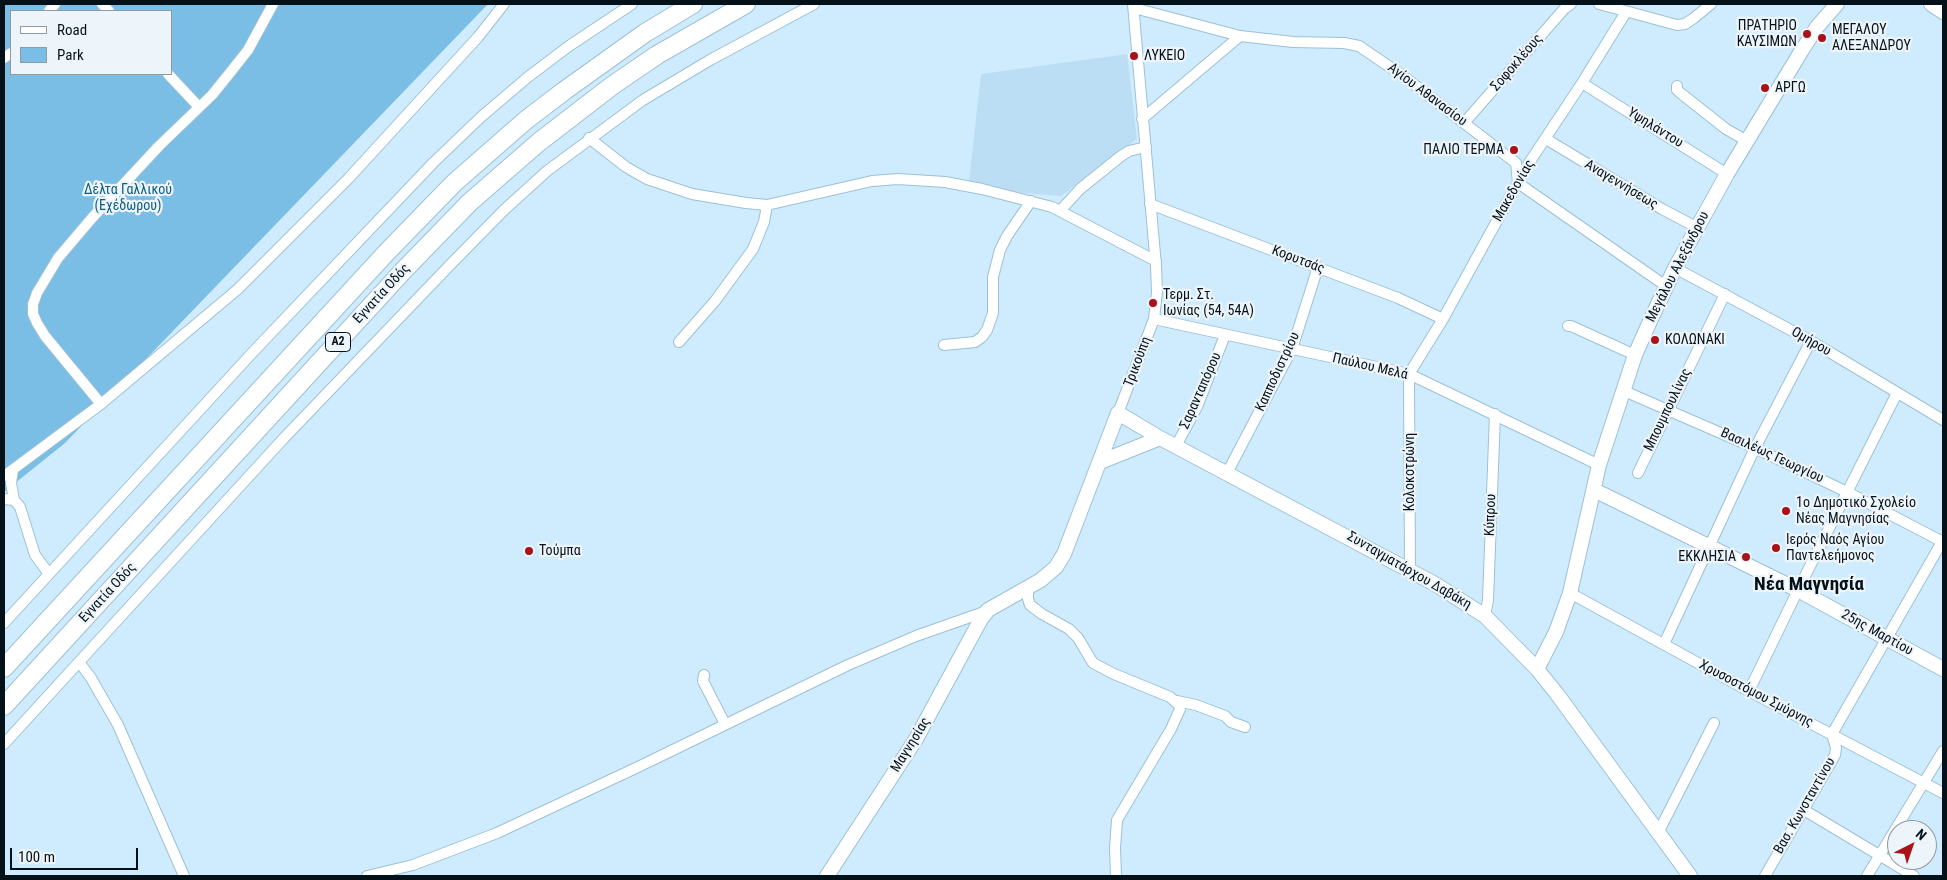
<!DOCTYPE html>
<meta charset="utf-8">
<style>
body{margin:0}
#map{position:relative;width:1947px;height:880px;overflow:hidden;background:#cfecfe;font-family:"Roboto Condensed",sans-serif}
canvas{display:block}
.frame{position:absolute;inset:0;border:5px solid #051119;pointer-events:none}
.legend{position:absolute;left:10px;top:10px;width:162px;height:65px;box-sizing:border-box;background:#eef5fa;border:1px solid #919aa0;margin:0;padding:6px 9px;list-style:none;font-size:15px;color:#051119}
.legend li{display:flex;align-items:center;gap:10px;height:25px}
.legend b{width:25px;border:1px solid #919aa0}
.north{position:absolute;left:1887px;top:820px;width:50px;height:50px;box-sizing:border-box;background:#eef5fa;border:1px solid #919aa0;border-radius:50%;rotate:41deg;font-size:14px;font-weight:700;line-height:20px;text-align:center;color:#051119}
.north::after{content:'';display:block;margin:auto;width:18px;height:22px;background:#a81219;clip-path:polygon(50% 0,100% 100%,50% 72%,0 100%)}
.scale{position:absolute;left:10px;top:848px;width:128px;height:22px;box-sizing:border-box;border:2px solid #051119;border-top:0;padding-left:6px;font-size:15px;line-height:18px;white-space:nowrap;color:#051119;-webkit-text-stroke:4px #eef5fa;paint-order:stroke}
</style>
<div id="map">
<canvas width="1947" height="880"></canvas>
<div class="frame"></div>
<ul class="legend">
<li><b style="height:6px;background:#fff"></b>Road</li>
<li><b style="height:14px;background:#7abde5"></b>Park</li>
</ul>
<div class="north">N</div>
<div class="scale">100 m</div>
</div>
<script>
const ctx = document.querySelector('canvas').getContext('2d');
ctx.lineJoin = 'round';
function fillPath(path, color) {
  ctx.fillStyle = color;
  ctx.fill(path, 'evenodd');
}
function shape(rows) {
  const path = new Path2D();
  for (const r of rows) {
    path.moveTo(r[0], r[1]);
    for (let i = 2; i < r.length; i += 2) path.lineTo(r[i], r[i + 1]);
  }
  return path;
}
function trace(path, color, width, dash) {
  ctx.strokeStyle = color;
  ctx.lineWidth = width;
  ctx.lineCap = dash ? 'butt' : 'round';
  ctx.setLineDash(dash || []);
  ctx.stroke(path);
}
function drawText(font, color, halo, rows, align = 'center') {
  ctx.font = font + ' "Roboto Condensed",sans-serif';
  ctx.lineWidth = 4.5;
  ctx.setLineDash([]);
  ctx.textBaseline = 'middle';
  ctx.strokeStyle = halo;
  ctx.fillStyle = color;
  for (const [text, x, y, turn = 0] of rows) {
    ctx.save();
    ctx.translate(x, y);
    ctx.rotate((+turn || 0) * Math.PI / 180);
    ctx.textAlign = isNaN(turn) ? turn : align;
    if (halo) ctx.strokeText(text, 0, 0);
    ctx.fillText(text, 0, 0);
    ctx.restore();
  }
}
fillPath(shape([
 [1127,54,1137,139,1061,196,1022,193,969,181,981,74]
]), '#bcdef5');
fillPath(shape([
 [4,4,488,4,65,443,4,492],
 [11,11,171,11,171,74,11,74]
]), '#7abde5');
const street = shape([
 [102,4,109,11],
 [1599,4,1677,25,1685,24,1694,18,1711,4],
 [1134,8,1240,36,1293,42,1344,43,1359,46,1403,76,1516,163,1518,183,1666,286],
 [49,11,55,4],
 [4,58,11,53],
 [168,74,199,107],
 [1582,83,1727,174],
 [1677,86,1677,90,1683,95,1726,129,1747,141],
 [1142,119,1240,36],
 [1464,123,1565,8,1571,4],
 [589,138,626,167,647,179,692,194,746,203,767,205,872,181,898,179,945,182,982,189,1052,207,1156,261],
 [1546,139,1662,209,1698,228],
 [1150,204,1398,298,1443,319],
 [1060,211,1080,189,1121,156,1129,151,1146,147],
 [1675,268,1811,341,1943,420],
 [1154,319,1409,374,1599,465],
 [1568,326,1571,326,1635,355],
 [679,342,715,301,753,249,764,222,767,205],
 [944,345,975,342,982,337,987,330,993,313,993,277,1000,250,1007,236,1031,201],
 [1624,391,1755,448,1847,492,1943,542],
 [101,404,45,336,37,323,33,314,33,304,37,293,58,258,92,218,159,146,212,95,229,74,248,50,273,4],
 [1118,413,1154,319,1157,292,1156,266,1133,4],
 [1176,446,1197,407,1225,335],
 [13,470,11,483,14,500],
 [1227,473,1292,349,1318,267],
 [1638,473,1725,294],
 [4,476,101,404,238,289,348,179,478,37,504,4],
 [4,499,14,500,20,507,35,555,49,574],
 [1410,570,1409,374,1443,319,1527,166,1582,83,1626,12],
 [1028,589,1028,599,1030,605,1042,614,1069,629,1078,638,1093,663,1114,674,1170,697,1179,705,1180,709,1171,729,1117,820,1115,848,1116,876],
 [1570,593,1749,691,1943,793],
 [1485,616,1488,600,1495,414],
 [4,623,253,352,434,162,481,117,528,77,569,46,632,4],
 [1664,644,1755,448,1811,341],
 [79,662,91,678,118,725,184,876],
 [704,675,703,681,725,724],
 [1749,691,1798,590,1897,393],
 [1177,701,1196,705,1225,716,1231,722,1245,727],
 [4,744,284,438,450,265,504,210,547,171,643,100,710,60,814,4],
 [1804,810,1914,876],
 [1659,831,1714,723],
 [367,876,413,865,497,833,638,767,848,665,916,636,987,611],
 [1765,876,1835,755,1836,748,1832,734,1943,540],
 [1867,876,1943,751]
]);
const secondary = shape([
 [1931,4,1943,12],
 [1100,462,1160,438],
 [1594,490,1798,590,1943,669],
 [1537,669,1556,632,1570,593,1599,465,1635,355,1651,319,1675,268,1727,174,1802,50,1817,27,1837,4],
 [827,876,916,739,981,619,988,610,1041,580,1056,567,1064,554,1118,413,1160,438,1435,584,1485,616,1537,669,1557,694,1690,876]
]);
const highway = shape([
 [4,668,386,253,454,183,526,120,564,91,645,33,693,4],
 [4,706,403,271,470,202,539,142,613,85,657,55,746,4]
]);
trace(street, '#9dc0d6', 12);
trace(secondary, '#9dc0d6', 16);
trace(highway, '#9dc0d6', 20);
trace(street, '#fff', 10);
trace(secondary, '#fff', 14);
trace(highway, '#fff', 18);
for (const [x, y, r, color] of [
 [1807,34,5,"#a81219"],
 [1822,38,5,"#a81219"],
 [1134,56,5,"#a81219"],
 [1765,88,5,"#a81219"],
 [1514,150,5,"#a81219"],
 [1153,303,5,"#a81219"],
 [1655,340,5,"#a81219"],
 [1786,511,5,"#a81219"],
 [1776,548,5,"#a81219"],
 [529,551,5,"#a81219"],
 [1746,557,5,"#a81219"]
]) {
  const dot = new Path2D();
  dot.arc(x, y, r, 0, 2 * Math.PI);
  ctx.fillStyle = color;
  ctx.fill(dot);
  trace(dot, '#eef5fa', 2);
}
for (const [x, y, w] of [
 [338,342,25]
]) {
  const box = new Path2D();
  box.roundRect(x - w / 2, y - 9.5, w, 19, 4);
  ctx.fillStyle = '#eef5fa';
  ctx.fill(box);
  trace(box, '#051119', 1);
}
drawText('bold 12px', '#051119', null, [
 ["Α2",338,342]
]);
drawText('14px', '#051119', '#eef5fa', [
 ["ΠΡΑΤΗΡΙΟ",1797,26,"right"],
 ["ΚΑΥΣΙΜΩΝ",1797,42,"right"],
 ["ΜΕΓΑΛΟΥ",1832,30],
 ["ΑΛΕΞΑΝΔΡΟΥ",1832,46],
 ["ΛΥΚΕΙΟ",1144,56],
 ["ΑΡΓΩ",1775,88],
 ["ΠΑΛΙΟ ΤΕΡΜΑ",1504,150,"right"],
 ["Τερμ. Στ.",1163,295],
 ["Ιωνίας (54, 54Α)",1163,311],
 ["ΚΟΛΩΝΑΚΙ",1665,340],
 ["1ο Δημοτικό Σχολείο",1796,503],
 ["Νέας Μαγνησίας",1796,519],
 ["Ιερός Ναός Αγίου",1786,540],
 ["Παντελεήμονος",1786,556],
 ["Τούμπα",539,551],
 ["ΕΚΚΛΗΣΙΑ",1736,557,"right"]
], 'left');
drawText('14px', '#051119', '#eef5fa', [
 ["Σοφοκλέους",1517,63,-49],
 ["Αγίου Αθανασίου",1427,95,37],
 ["Υψηλάντου",1655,128,32],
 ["Αναγεννήσεως",1621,185,31],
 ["Μακεδονίας",1514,191,-60],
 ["Κορυτσάς",1298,260,21],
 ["Μεγάλου Αλεξάνδρου",1678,267,-63],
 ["Εγνατία Οδός",382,294,-47],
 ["Ομήρου",1811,342,30],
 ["Τρικούπη",1138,362,-69],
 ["Παύλου Μελά",1370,367,13],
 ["Καπποδιστρίου",1278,372,-65],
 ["Σαρανταπόρου",1201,391,-66],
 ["Μπουμπουλίνας",1668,410,-64],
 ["Βασιλέως Γεωργίου",1772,456,25],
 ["Κολοκοτρώνη",1410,472,-90],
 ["Κύπρου",1491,515,-88],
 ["Συνταγματάρχου Δαβάκη",1409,571,30],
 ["Εγνατία Οδός",108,593,-47],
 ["25ης Μαρτίου",1877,633,29],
 ["Χρυσοστόμου Σμύρνης",1756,694,28],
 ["Μαγνησίας",911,745,-58],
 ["Βασ. Κωνσταντίνου",1805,806,-60]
]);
drawText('14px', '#085d84', '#eef5fa', [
 ["Δέλτα Γαλλικού",128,190],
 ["(Εχέδωρου)",128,206]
]);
drawText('bold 19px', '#051119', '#eef5fa', [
 ["Νέα Μαγνησία",1809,585]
]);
</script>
